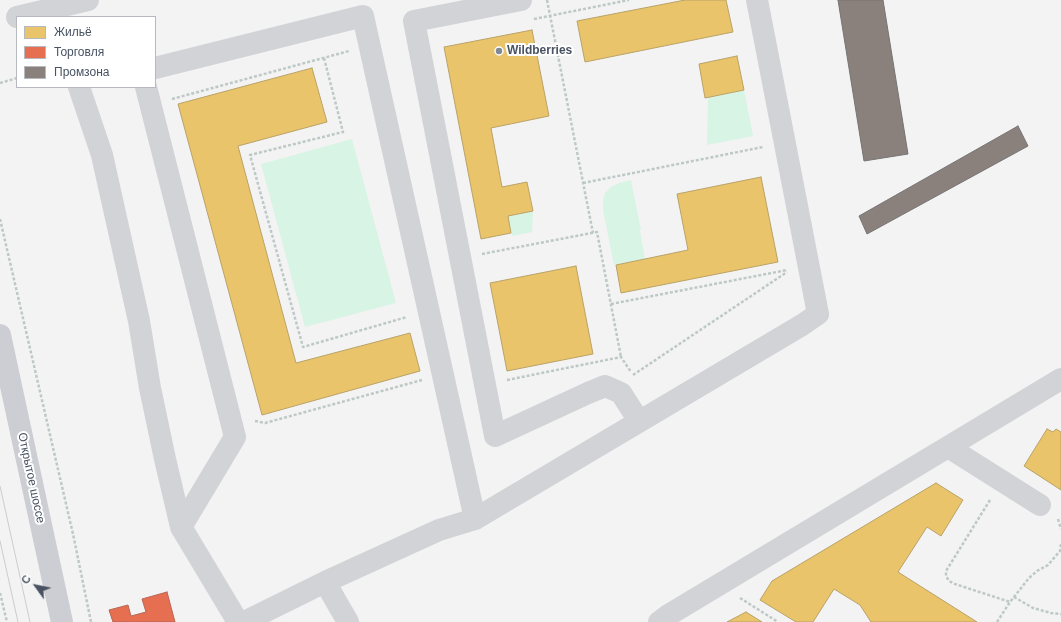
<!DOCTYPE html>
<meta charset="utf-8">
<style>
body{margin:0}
#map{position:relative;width:1061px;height:622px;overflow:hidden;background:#f4f3f3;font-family:Arial,sans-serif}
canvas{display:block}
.legend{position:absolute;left:16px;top:16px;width:140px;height:72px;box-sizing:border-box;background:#fff;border:1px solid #b6bac0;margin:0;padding:5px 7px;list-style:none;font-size:12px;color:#485262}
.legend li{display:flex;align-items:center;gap:8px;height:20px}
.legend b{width:20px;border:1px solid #b6bac0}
.north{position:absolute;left:16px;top:566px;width:40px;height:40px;-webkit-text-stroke:3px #fff;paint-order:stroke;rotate:303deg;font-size:11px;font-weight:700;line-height:16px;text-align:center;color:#485262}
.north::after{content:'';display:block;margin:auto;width:14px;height:18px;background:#485262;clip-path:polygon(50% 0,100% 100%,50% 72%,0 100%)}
</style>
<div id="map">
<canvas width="1061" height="622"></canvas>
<ul class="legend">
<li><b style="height:11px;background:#e9c46a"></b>Жильё</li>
<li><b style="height:11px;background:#e76f51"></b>Торговля</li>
<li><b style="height:11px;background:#8a817c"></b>Промзона</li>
</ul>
<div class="north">С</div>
</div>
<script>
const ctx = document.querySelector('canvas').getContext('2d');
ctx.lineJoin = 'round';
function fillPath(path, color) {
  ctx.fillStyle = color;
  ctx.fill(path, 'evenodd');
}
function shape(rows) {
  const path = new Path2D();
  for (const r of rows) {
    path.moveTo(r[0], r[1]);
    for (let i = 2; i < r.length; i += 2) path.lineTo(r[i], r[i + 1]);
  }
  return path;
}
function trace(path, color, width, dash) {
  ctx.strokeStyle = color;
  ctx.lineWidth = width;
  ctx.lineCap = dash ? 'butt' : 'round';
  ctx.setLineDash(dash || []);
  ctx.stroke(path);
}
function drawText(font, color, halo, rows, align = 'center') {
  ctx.font = font + ' Arial,sans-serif';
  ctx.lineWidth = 4;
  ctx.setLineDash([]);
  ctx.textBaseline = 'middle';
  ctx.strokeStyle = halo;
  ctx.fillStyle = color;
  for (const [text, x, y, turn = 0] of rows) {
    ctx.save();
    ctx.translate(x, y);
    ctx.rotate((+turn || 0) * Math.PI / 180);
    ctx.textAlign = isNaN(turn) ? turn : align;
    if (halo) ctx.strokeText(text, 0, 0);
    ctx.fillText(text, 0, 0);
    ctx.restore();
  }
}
fillPath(shape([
 [744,90,753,136,707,145,708,97],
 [352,139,396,303,305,327,261,164],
 [631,180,641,230,640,231,645,259,614,265,603,210,603,201,605,193,611,187,619,183],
 [533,211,532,232,512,236,508,216]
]), '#d7f4e5');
const homes = shape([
 [685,0,726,0,733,32,585,62,577,21,685,0],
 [532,30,549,116,491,128,502,187,527,182,533,211,508,216,511,233,481,239,444,47,532,30],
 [737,56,744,90,705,98,699,64,737,56],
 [312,68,327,122,238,146,296,363,410,333,420,371,262,415,178,104,312,68],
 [761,177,778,262,621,293,616,265,688,250,677,194,761,177],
 [576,266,593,354,507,371,490,283,576,266],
 [1047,429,1053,432,1056,429,1061,432,1061,490,1024,466,1047,429],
 [936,483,963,500,941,536,927,527,898,572,977,622,871,622,860,605,834,589,813,622,796,622,760,600,772,581,936,483],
 [746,612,762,622,727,622,746,612]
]);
fillPath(homes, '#e9c46a');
trace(homes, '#b9a268', 1);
const shops = shape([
 [167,592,175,622,113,622,109,610,128,605,131,616,146,612,142,599,167,592]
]);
fillPath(shops, '#e76f51');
trace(shops, '#b76656', 1);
const industry = shape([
 [838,0,883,0,908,154,864,161,838,0],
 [1018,126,1028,146,867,234,859,216,1018,126]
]);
fillPath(industry, '#8a817c');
trace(industry, '#767374', 1);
trace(shape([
 [547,0,593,233],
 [534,19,629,0],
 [324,58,343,132,250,155,303,347,407,317],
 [0,83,17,78],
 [172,99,349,51],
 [583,183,763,147],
 [0,219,73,534,91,622],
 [482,254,597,232,621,357],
 [611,304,787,270],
 [633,375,787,272],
 [507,380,621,357,631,372],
 [255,421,265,423,422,380],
 [990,500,946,571,946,576,949,581,955,584,1010,602,1029,578,1037,571,1048,565,1060,551,1061,544],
 [1058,519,1061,529],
 [0,593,7,622],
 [1014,597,1033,608,1051,613,1061,614],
 [740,598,778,622],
 [997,622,1010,602]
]), '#bdc9c7', 2.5, [3, 2]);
trace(shape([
 [521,0,414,21,495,436,588,393,605,386,621,393,639,421],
 [17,17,88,0],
 [155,68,363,16,475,519],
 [79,87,102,155,139,321,150,388,165,459,181,527,238,622],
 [146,87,235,437,181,527],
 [948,447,1040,505],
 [325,582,348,622],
 [244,622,325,582,439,530,475,519,802,325,818,314,757,0],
 [659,622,667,616,1061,379]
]), '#d1d3d6', 22);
trace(shape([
 [0,335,62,622]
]), '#ccced3', 22);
trace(shape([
 [0,486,30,622],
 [0,541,18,622]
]), '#caccce', 1);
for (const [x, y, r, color] of [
 [499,51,4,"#848a95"]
]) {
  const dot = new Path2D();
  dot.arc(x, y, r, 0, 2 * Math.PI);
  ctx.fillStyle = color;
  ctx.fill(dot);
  trace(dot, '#fff', 1.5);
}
drawText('bold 12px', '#485262', '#fff', [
 ["Wildberries",507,51]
], 'left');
drawText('12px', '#485262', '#fff', [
 ["Открытое шоссе",31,478,78]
]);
</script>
